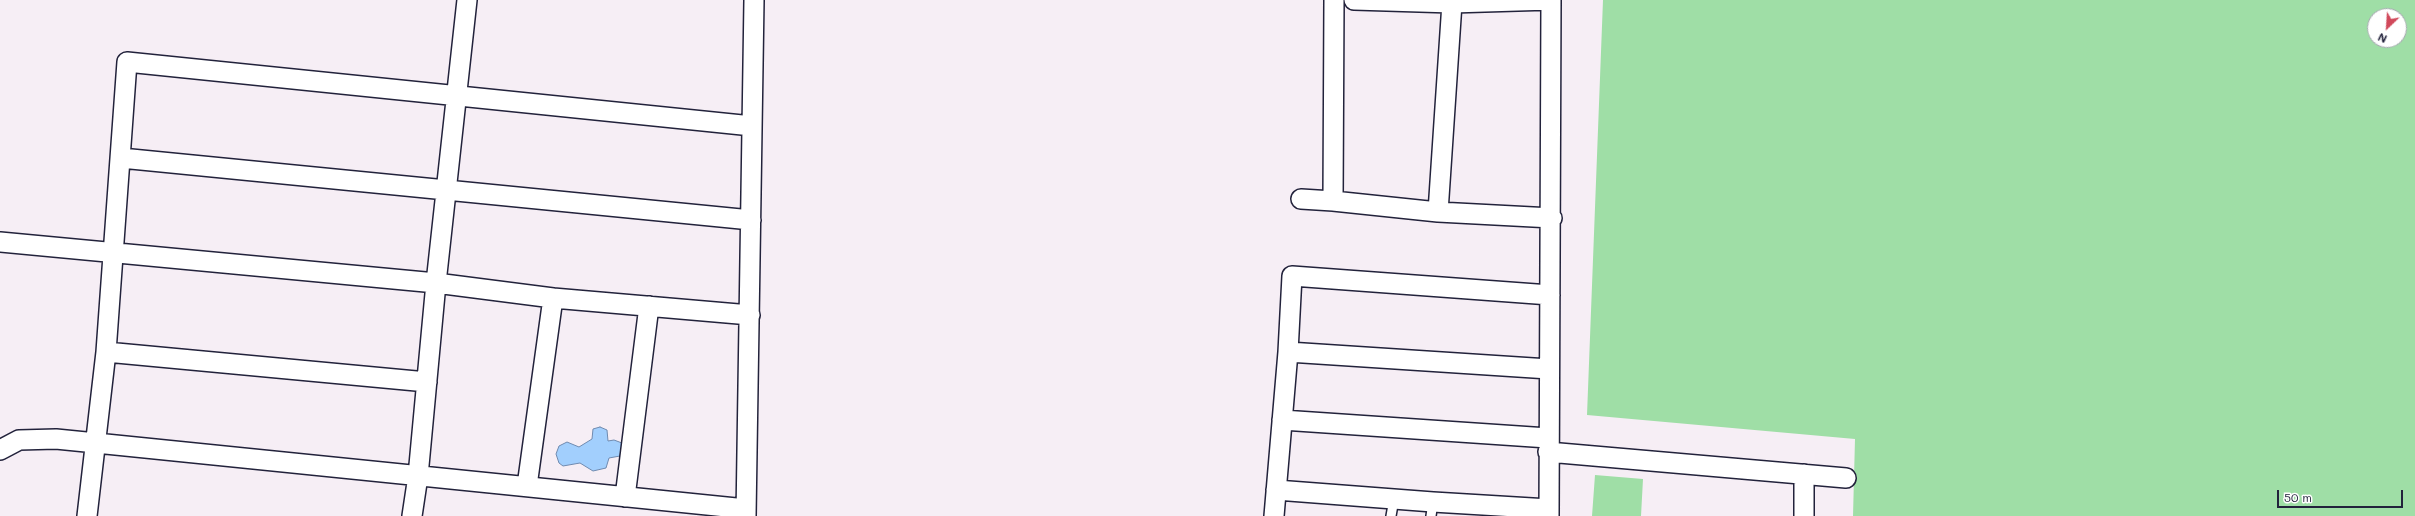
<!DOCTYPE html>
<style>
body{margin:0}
#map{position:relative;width:2415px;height:516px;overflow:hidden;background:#f6eef5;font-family:Mali,sans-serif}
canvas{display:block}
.north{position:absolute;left:2367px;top:8px;width:40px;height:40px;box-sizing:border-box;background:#fff;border:1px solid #a7a7b1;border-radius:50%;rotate:205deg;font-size:11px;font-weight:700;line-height:16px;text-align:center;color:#22223b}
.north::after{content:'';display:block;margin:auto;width:14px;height:18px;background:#d1495b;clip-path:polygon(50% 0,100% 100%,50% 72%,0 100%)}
.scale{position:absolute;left:2277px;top:490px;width:126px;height:18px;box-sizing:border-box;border:2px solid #22223b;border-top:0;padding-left:5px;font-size:12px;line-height:14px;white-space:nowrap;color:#22223b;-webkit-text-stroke:3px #fff;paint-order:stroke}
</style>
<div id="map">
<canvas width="2415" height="516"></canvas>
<div class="north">N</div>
<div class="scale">50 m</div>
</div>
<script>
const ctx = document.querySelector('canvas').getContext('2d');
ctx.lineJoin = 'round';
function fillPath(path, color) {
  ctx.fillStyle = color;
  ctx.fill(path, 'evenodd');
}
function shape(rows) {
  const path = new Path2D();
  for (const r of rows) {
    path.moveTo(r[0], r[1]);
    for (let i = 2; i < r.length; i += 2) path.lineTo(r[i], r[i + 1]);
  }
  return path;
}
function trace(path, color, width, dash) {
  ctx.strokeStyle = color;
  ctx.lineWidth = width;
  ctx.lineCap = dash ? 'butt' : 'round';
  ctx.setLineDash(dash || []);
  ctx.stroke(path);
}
fillPath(shape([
 [1603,0,2415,0,2415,516,1853,516,1855,439,1587,415],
 [2375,16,2399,16,2399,40,2375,40],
 [1595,475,1643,479,1641,516,1592,516]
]), '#9fdea6');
const water = shape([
 [600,427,607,430,608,441,614,440,622,443,620,456,609,458,606,468,593,471,580,463,563,466,559,463,556,454,559,446,567,442,579,447,592,439,593,429,600,427]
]);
fillPath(water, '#a2cffd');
trace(water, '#6f8aaf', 1);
const service = shape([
 [1391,516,1394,499],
 [1431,516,1433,502]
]);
const minor = shape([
 [1334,0,1333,201,1438,212,1552,218],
 [1354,0,1452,3,1551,0],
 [121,158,751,220],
 [1301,199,1333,201],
 [1438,212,1452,3],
 [0,242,436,283,553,298,750,315],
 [106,352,427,382],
 [1288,352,1549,369],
 [1282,420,1548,438],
 [0,450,19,440,56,439,96,443,746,509],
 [1548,452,1846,478],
 [1804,474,1804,516],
 [527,486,553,298],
 [1276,490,1433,502,1549,509],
 [625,497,649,306],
 [87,516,106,352,127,62,752,126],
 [412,516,418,476,436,283,467,0],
 [746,516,754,0],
 [1274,516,1288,352,1292,276,1550,295],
 [1549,516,1551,0]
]);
trace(service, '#22223b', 12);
trace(minor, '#22223b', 22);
trace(service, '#fff', 9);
trace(minor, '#fff', 19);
</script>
